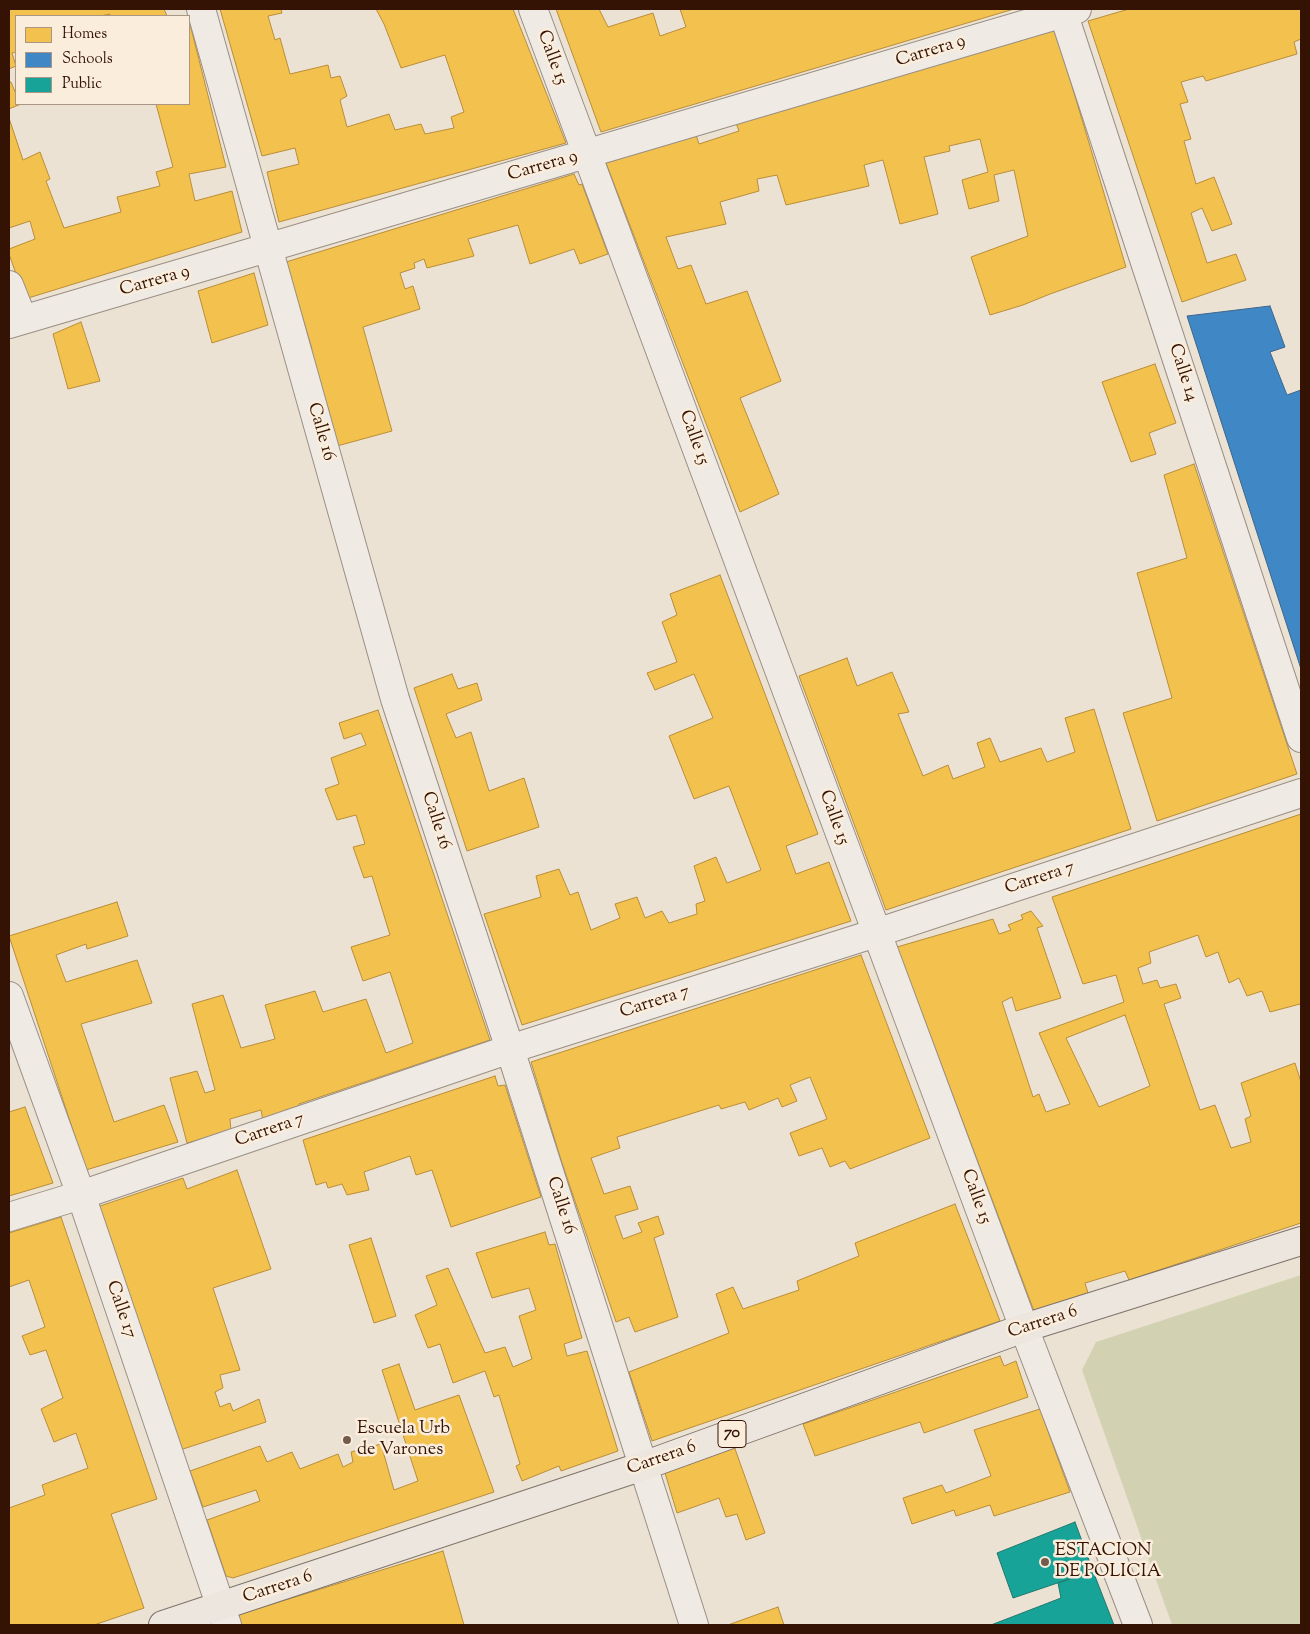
<!DOCTYPE html>
<style>
body{margin:0}
#map{position:relative;width:1310px;height:1634px;overflow:hidden;background:#ece2d4;font-family:"Sorts Mill Goudy",serif}
canvas{display:block}
.frame{position:absolute;inset:0;border:10px solid #341304;pointer-events:none}
.legend{position:absolute;left:15px;top:15px;width:175px;height:90px;box-sizing:border-box;background:#faeddc;border:1px solid #ab9686;margin:0;padding:6px 9px;list-style:none;font-size:15px;color:#341304}
.legend li{display:flex;align-items:center;gap:10px;height:25px}
.legend b{width:25px;border:1px solid #ab9686}
</style>
<div id="map">
<canvas width="1310" height="1634"></canvas>
<div class="frame"></div>
<ul class="legend">
<li><b style="height:14px;background:#f2c14e"></b>Homes</li>
<li><b style="height:14px;background:#3f88c5"></b>Schools</li>
<li><b style="height:14px;background:#17a398"></b>Public</li>
</ul>
</div>
<script>
const ctx = document.querySelector('canvas').getContext('2d');
ctx.lineJoin = 'round';
function fillPath(path, color) {
  ctx.fillStyle = color;
  ctx.fill(path, 'evenodd');
}
function shape(rows) {
  const path = new Path2D();
  for (const r of rows) {
    path.moveTo(r[0], r[1]);
    for (let i = 2; i < r.length; i += 2) path.lineTo(r[i], r[i + 1]);
  }
  return path;
}
function trace(path, color, width, dash) {
  ctx.strokeStyle = color;
  ctx.lineWidth = width;
  ctx.lineCap = dash ? 'butt' : 'round';
  ctx.setLineDash(dash || []);
  ctx.stroke(path);
}
function drawText(font, color, halo, rows, align = 'center') {
  ctx.font = font + ' "Sorts Mill Goudy",serif';
  ctx.lineWidth = 5;
  ctx.setLineDash([]);
  ctx.textBaseline = 'middle';
  ctx.strokeStyle = halo;
  ctx.fillStyle = color;
  for (const [text, x, y, turn = 0] of rows) {
    ctx.save();
    ctx.translate(x, y);
    ctx.rotate((+turn || 0) * Math.PI / 180);
    ctx.textAlign = isNaN(turn) ? turn : align;
    if (halo) ctx.strokeText(text, 0, 0);
    ctx.fillText(text, 0, 0);
    ctx.restore();
  }
}
fillPath(shape([
 [1301,1275,1301,1625,1172,1625,1082,1370,1096,1342]
]), '#d2d2b2');
const homes = shape([
 [9,9,164,9,167,16,110,16,110,14,100,16,16,16,16,52,12,53,16,66,9,69,9,9],
 [220,9,281,9,282,13,268,16,275,40,280,38,290,74,328,65,331,78,340,76,347,96,340,100,347,127,389,114,395,130,421,124,425,134,454,128,451,117,464,112,445,55,401,68,384,24,376,9,513,9,566,143,279,222,267,172,299,164,295,148,262,156,220,9],
 [556,9,599,9,608,27,653,13,660,36,686,27,680,9,1014,9,601,132,556,9],
 [1129,9,1301,9,1301,39,1294,42,1297,54,1206,81,1203,76,1181,82,1188,102,1180,104,1191,139,1184,141,1196,184,1214,177,1232,224,1212,231,1202,208,1191,213,1207,263,1236,254,1246,280,1182,302,1088,21,1129,9],
 [190,24,226,167,189,174,195,201,232,191,242,232,25,299,9,254,9,249,35,239,30,221,9,228,9,118,23,160,40,152,50,179,46,181,64,228,121,212,117,197,160,186,156,172,173,167,156,104,189,104,189,25,190,24],
 [1055,29,1126,267,1050,294,1023,305,990,315,971,257,1028,236,1014,170,994,175,999,201,969,209,962,180,988,172,980,139,949,146,950,151,924,157,938,214,900,224,883,160,864,165,869,186,786,205,777,175,757,179,759,191,720,202,726,224,666,237,678,269,691,265,706,304,747,291,781,381,740,398,779,494,740,512,606,163,696,135,699,144,739,131,736,123,1055,29],
 [9,82,11,82,16,94,16,104,21,104,9,109,9,82],
 [574,174,579,185,582,184,608,254,580,264,574,249,530,264,518,225,468,239,474,256,427,268,424,259,414,263,415,268,400,273,405,289,413,286,420,309,363,327,392,431,337,446,309,350,312,349,286,262,574,174],
 [254,273,268,325,212,343,198,291,254,273],
 [81,322,100,381,68,389,53,334,81,322],
 [1155,364,1176,423,1149,433,1156,454,1131,462,1102,382,1155,364],
 [1194,464,1297,774,1157,821,1123,713,1172,698,1137,573,1187,558,1164,475,1194,464],
 [720,575,818,834,786,846,796,874,829,862,851,921,522,1025,484,914,541,897,536,876,559,869,570,895,578,892,591,930,620,918,615,904,637,897,645,918,662,911,669,923,697,914,696,904,705,901,694,866,716,857,727,883,761,870,729,786,694,799,669,736,713,718,694,674,655,690,647,673,677,662,662,622,677,615,670,594,720,575],
 [847,658,857,686,892,672,909,712,898,714,923,776,948,765,953,779,985,767,977,743,990,738,1000,762,1041,748,1047,762,1075,752,1065,718,1094,709,1131,829,886,910,799,676,847,658],
 [452,674,458,689,477,683,482,700,446,714,456,738,471,732,489,791,524,778,539,827,467,851,414,688,452,674],
 [378,710,490,1040,299,1104,300,1109,263,1121,261,1110,230,1119,231,1131,187,1143,170,1078,197,1071,205,1093,215,1090,192,1004,223,995,241,1048,275,1039,265,1005,315,991,323,1012,366,999,386,1053,413,1043,390,972,363,981,351,947,390,935,372,876,364,878,353,847,365,844,356,815,337,820,325,789,339,784,331,758,366,745,361,733,344,739,339,723,378,710],
 [1301,814,1301,1007,1300,1004,1270,1012,1262,991,1247,996,1239,978,1229,983,1218,952,1206,957,1198,935,1149,952,1151,963,1138,968,1143,984,1157,980,1160,988,1176,984,1181,998,1164,1004,1200,1110,1215,1105,1231,1148,1251,1142,1245,1119,1251,1116,1241,1083,1295,1063,1301,1082,1301,1223,1129,1280,1125,1271,1085,1283,1088,1293,1034,1311,897,947,993,919,999,934,1011,930,1008,925,1023,919,1021,915,1031,911,1043,926,1037,928,1061,998,1016,1011,1012,997,1002,1002,1033,1097,1039,1094,1046,1112,1070,1104,1039,1033,1124,1002,1116,975,1083,984,1052,897,1301,814],
 [1125,1015,1150,1086,1099,1107,1066,1038,1125,1015],
 [117,902,128,936,87,949,86,944,56,955,66,982,137,960,152,1003,81,1024,114,1122,164,1105,178,1142,86,1170,9,936,117,902],
 [861,955,930,1138,850,1169,845,1161,830,1167,822,1148,799,1156,790,1133,827,1119,810,1077,790,1085,797,1101,782,1107,778,1098,749,1110,745,1102,721,1109,719,1105,617,1137,620,1148,591,1158,604,1194,630,1186,638,1209,615,1216,623,1239,642,1232,638,1223,658,1216,664,1234,654,1238,678,1317,635,1332,629,1317,616,1322,561,1160,531,1062,861,955],
 [495,1076,498,1086,505,1085,541,1197,451,1227,432,1170,416,1175,410,1156,364,1172,369,1190,347,1195,342,1184,328,1188,326,1182,316,1185,303,1140,495,1076],
 [25,1107,53,1183,9,1196,9,1112,25,1107],
 [237,1170,271,1269,213,1288,240,1370,220,1375,223,1388,215,1392,220,1407,230,1403,233,1411,259,1399,266,1422,180,1450,97,1207,183,1178,187,1189,237,1170],
 [955,1204,1000,1321,652,1441,629,1372,729,1333,716,1294,733,1287,743,1309,799,1290,797,1281,859,1256,855,1243,955,1204],
 [61,1217,157,1499,111,1514,144,1608,94,1625,9,1625,9,1508,45,1495,42,1485,88,1468,76,1433,54,1442,41,1409,63,1398,46,1350,30,1355,22,1336,45,1327,29,1280,9,1287,9,1233,61,1217],
 [545,1232,549,1245,555,1244,582,1338,564,1344,567,1356,587,1351,618,1451,561,1471,559,1466,522,1481,516,1466,520,1464,499,1395,494,1397,485,1371,453,1383,440,1344,428,1348,415,1315,437,1305,426,1276,448,1268,485,1353,505,1347,513,1367,532,1359,519,1316,536,1310,529,1288,492,1298,476,1253,545,1232],
 [371,1238,396,1316,374,1323,349,1245,371,1238],
 [1000,1356,1004,1366,1016,1361,1028,1397,924,1433,920,1422,815,1456,803,1424,1000,1356],
 [399,1364,415,1410,459,1395,494,1492,233,1578,226,1576,207,1520,260,1501,256,1490,203,1507,190,1471,260,1446,267,1462,292,1452,300,1469,338,1454,343,1467,353,1462,351,1452,381,1444,394,1490,418,1481,382,1370,399,1364],
 [1040,1409,1070,1492,994,1516,990,1505,956,1516,954,1510,912,1524,903,1498,942,1485,946,1493,991,1476,974,1430,1040,1409],
 [734,1446,765,1533,746,1540,737,1514,726,1517,719,1498,677,1513,665,1473,734,1446],
 [443,1551,464,1625,241,1625,237,1615,443,1551],
 [778,1607,784,1625,728,1625,778,1607]
]);
fillPath(homes, '#f2c14e');
trace(homes, '#b98d38', 1);
const schools = shape([
 [1270,306,1285,347,1270,352,1287,395,1301,390,1301,669,1187,316,1270,306]
]);
fillPath(schools, '#3f88c5');
trace(schools, '#3c658b', 1);
const public = shape([
 [1075,1522,1093,1571,1013,1598,997,1553,1075,1522],
 [1093,1571,1114,1625,991,1625,1061,1598,1058,1583,1093,1571]
]);
fillPath(public, '#17a398');
trace(public, '#20786c', 1);
const minor = shape([
 [201,9,395,699,510,1049,694,1625],
 [533,9,1024,1328,1138,1625],
 [1062,9,1301,738],
 [9,285,23,320],
 [9,324,1077,9],
 [9,996,81,1195,227,1625],
 [9,1217,81,1195,510,1049,876,933,1301,793]
]);
const primary = shape([
 [163,1625,643,1466,1024,1328,1301,1241]
]);
trace(minor, '#998f85', 30);
trace(primary, '#7e736a', 30);
trace(minor, '#efeae3', 28);
trace(primary, '#ede6de', 28);
for (const [x, y, r, color] of [
 [347,1440,5,"#745b4d"],
 [1045,1562,5,"#745b4d"]
]) {
  const dot = new Path2D();
  dot.arc(x, y, r, 0, 2 * Math.PI);
  ctx.fillStyle = color;
  ctx.fill(dot);
  trace(dot, '#faeddc', 2);
}
for (const [x, y, w] of [
 [732,1434,28]
]) {
  const box = new Path2D();
  box.roundRect(x - w / 2, y - 13.5, w, 27, 4);
  ctx.fillStyle = '#faeddc';
  ctx.fill(box);
  trace(box, '#341304', 1);
}
drawText('bold 16px', '#341304', null, [
 ["70",732,1434]
]);
drawText('18px', '#341304', '#faeddc', [
 ["Carrera 9",931,52,-17],
 ["Calle 15",551,58,70],
 ["Carrera 9",543,167,-16],
 ["Carrera 9",155,282,-16],
 ["Calle 14",1182,373,72],
 ["Calle 16",320,432,74],
 ["Calle 15",693,438,70],
 ["Calle 15",833,818,70],
 ["Calle 16",435,821,72],
 ["Carrera 7",1040,879,-18],
 ["Carrera 7",655,1003,-18],
 ["Carrera 7",270,1131,-19],
 ["Calle 15",975,1197,70],
 ["Calle 16",560,1206,72],
 ["Calle 17",120,1310,71],
 ["Carrera 6",1043,1323,-18],
 ["Carrera 6",662,1459,-19],
 ["Carrera 6",278,1588,-18]
]);
drawText('18px', '#341304', '#faeddc', [
 ["Escuela Urb",357,1430],
 ["de Varones",357,1451],
 ["ESTACION",1055,1552],
 ["DE POLICIA",1055,1573]
], 'left');
</script>
